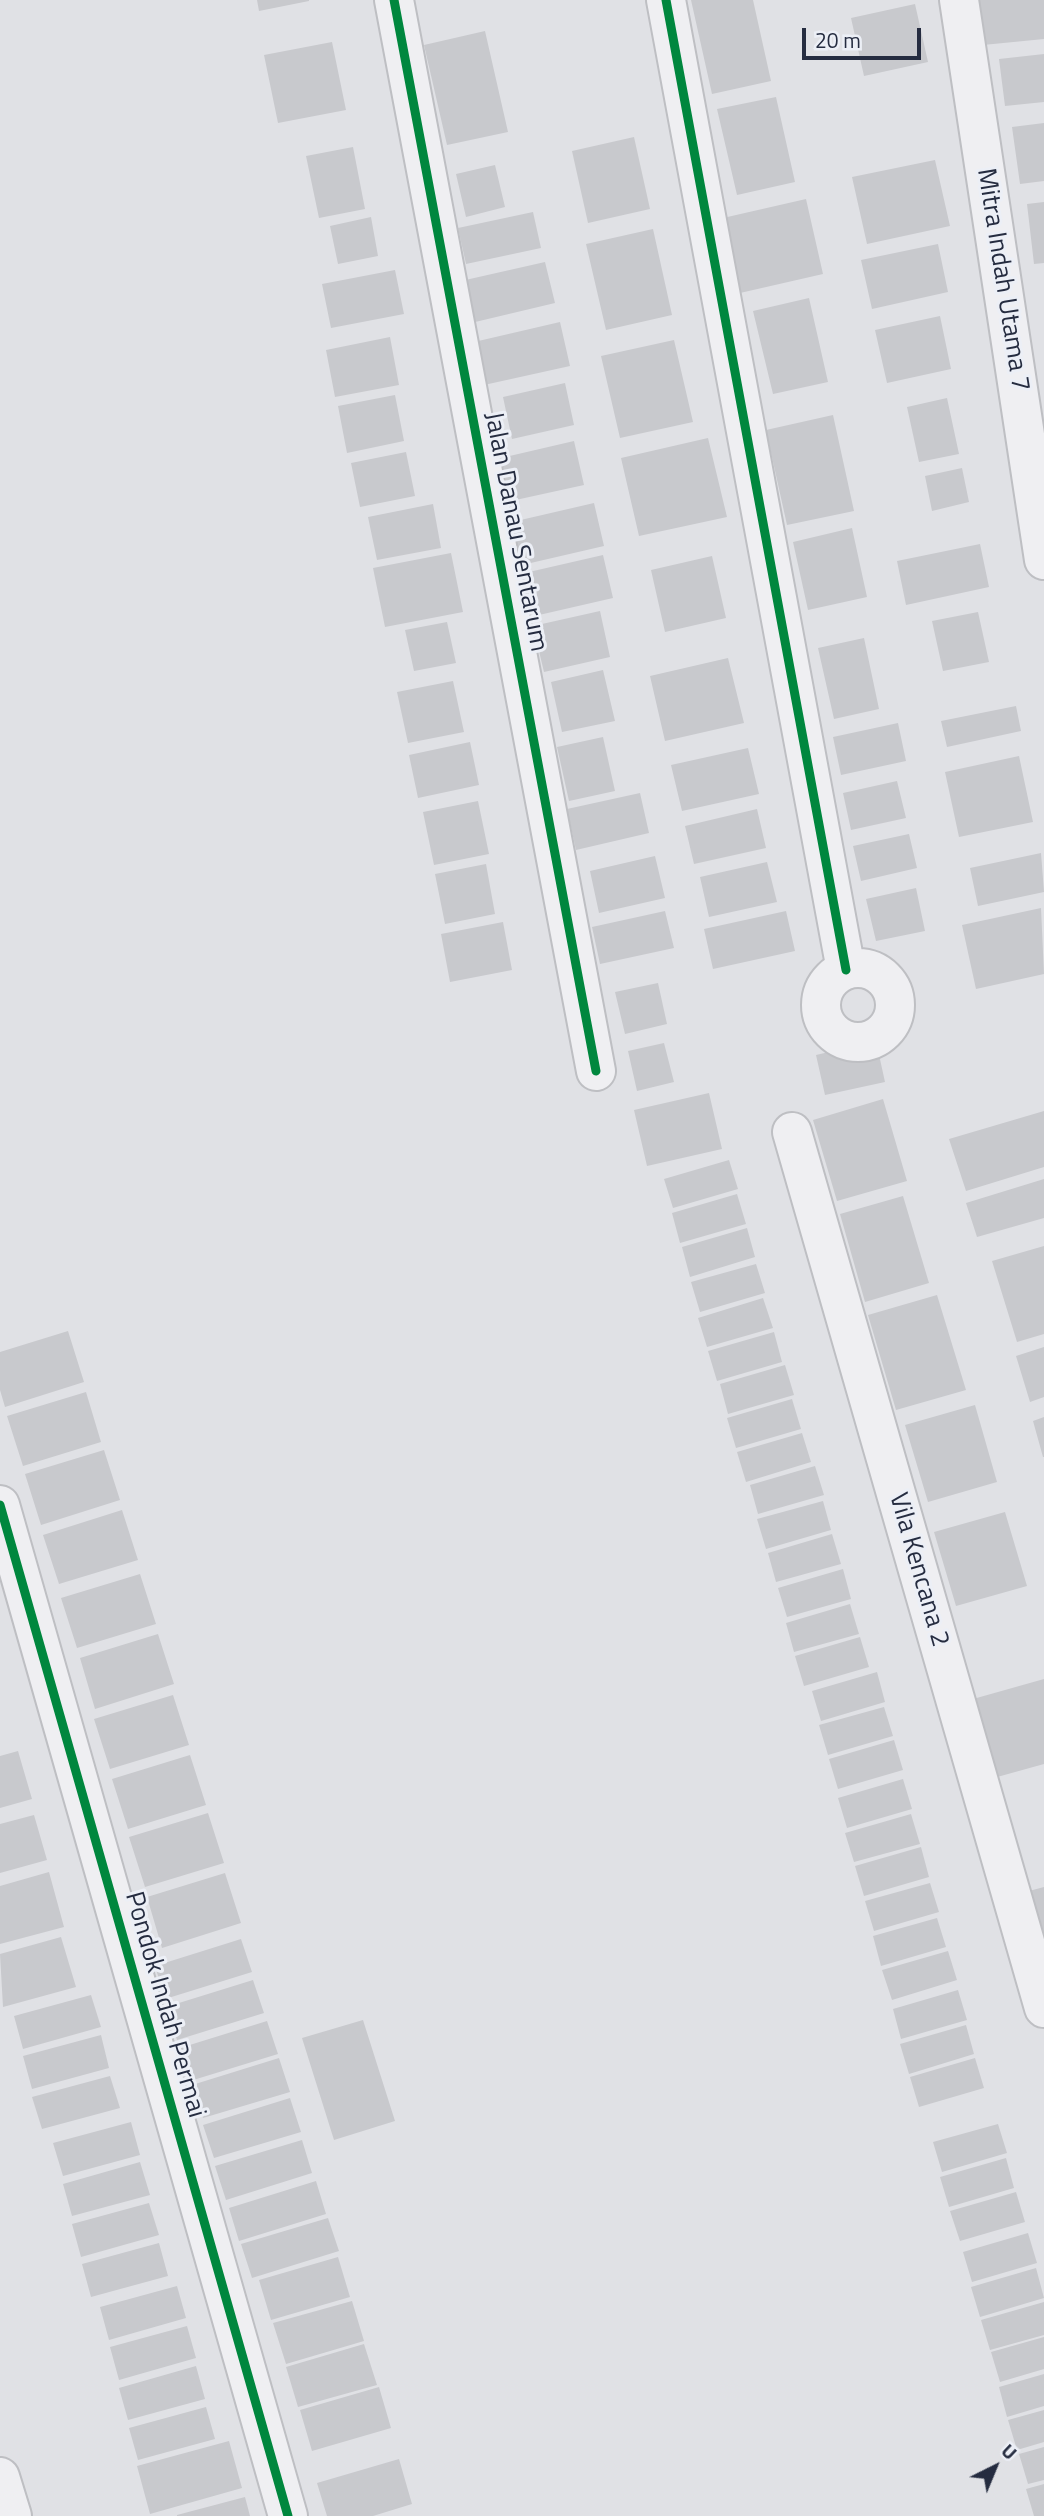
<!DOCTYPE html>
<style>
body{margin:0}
#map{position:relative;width:1044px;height:2516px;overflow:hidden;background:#e0e1e5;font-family:"Titillium Web",sans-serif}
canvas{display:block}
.north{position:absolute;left:960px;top:2432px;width:70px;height:70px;-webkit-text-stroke:5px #eceff6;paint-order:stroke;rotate:43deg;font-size:19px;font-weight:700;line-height:28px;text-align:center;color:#252c40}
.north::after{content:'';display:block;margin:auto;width:24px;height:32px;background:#252c40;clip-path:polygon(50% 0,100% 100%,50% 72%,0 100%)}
.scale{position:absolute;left:802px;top:28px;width:119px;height:32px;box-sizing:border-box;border:4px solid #252c40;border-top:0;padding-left:9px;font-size:21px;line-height:24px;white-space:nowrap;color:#252c40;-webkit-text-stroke:5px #eceff6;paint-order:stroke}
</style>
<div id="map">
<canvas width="1044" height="2516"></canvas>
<div class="north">U</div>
<div class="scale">20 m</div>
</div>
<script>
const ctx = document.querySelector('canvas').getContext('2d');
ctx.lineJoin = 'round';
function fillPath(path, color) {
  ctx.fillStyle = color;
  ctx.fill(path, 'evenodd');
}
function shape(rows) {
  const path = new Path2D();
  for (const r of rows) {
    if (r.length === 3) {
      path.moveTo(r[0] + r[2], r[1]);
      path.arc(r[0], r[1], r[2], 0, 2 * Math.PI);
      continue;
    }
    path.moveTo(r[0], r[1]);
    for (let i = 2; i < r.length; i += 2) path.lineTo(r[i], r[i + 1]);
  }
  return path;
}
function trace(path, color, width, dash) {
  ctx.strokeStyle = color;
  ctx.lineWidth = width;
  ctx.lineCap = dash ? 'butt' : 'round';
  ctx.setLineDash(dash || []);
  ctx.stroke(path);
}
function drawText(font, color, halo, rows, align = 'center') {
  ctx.font = font + ' "Titillium Web",sans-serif';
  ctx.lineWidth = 6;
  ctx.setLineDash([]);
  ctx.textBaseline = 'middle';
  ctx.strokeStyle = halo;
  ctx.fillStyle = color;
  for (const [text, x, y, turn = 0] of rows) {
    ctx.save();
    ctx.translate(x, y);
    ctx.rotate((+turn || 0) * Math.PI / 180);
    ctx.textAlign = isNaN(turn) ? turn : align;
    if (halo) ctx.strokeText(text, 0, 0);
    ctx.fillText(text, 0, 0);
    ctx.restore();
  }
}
fillPath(shape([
 [257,0,309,0,309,1,259,11],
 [691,0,753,0,771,81,712,94],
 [977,0,1044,0,1044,39,983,45],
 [915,4,928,62,864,76,851,18],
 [485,31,508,132,447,145,424,45],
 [332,42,346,110,278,123,264,55],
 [1044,54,1044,102,1005,106,999,59],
 [776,97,795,182,737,195,717,109],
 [1044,123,1044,181,1020,184,1012,127],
 [634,137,650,209,588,223,572,151],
 [353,147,365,209,319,218,306,156],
 [935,160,950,226,867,244,852,177],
 [495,165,505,207,466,217,456,174],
 [806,199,823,274,740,293,723,218],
 [1044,202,1044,263,1034,264,1027,204],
 [533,212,541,248,466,264,458,228],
 [371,217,378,256,338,264,330,226],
 [653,229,672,315,606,330,586,244],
 [938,244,948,292,872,309,861,260],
 [545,262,555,303,471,323,461,281],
 [395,270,404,314,331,328,322,284],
 [809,298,828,382,773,394,753,311],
 [940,316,951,369,887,383,875,330],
 [560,322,570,366,484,385,474,342],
 [390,337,399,385,335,397,326,350],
 [674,340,693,422,620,438,601,356],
 [565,383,574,425,512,439,503,397],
 [395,395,404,441,347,453,338,406],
 [947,398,959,454,919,462,907,407],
 [833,415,854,511,787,525,766,430],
 [708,438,727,517,639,536,621,458],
 [574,441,584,485,511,501,501,458],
 [406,452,415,496,360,507,351,463],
 [962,468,969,502,932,511,925,476],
 [594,503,604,546,522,565,512,522],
 [433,504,441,548,377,560,368,517],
 [852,528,867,597,808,610,793,542],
 [980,544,989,587,906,605,897,561],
 [451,553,463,612,385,627,373,568],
 [603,555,613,598,539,615,529,572],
 [712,556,726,618,665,632,651,570],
 [600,611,610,657,544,672,533,626],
 [978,612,989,662,943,671,932,621],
 [447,622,456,663,414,671,405,630],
 [864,638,879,709,834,719,818,648],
 [728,658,744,723,665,741,650,676],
 [603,670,615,721,562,732,551,682],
 [453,681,464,732,408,743,397,692],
 [1016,706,1021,731,947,747,941,721],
 [898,723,906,761,841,775,833,737],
 [603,737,615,791,569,801,557,747],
 [470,742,479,785,418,798,409,755],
 [748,748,759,794,682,811,671,765],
 [1019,756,1033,822,959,837,945,772],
 [897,781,906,818,851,830,843,793],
 [640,793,649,833,576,850,567,809],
 [478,801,489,854,434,865,423,812],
 [757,809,766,848,694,864,685,826],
 [909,834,917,868,861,881,853,846],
 [1041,853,1044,892,978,906,970,868],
 [655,856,665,898,599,913,590,871],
 [767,862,777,902,709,917,700,877],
 [486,864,495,914,445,924,435,874],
 [916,888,925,931,876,941,866,899],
 [1041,908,1044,974,976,989,962,925],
 [665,911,674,948,600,964,592,927],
 [786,911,795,951,713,969,704,929],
 [503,922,512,970,450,982,441,934],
 [658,983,667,1024,625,1034,615,992],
 [876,1041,885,1082,825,1095,816,1055],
 [664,1043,674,1082,637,1091,628,1051],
 [709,1093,722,1149,647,1166,634,1110],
 [883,1099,907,1181,837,1201,813,1120],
 [1044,1111,1044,1167,966,1191,949,1139],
 [729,1160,738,1189,673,1208,664,1179],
 [1044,1179,1044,1218,977,1237,966,1203],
 [737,1194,746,1224,680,1243,672,1213],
 [903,1196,929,1283,865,1302,840,1214],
 [747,1228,755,1257,690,1277,682,1247],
 [1044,1246,1044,1334,1017,1342,992,1261],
 [756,1264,765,1293,700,1312,691,1282],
 [937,1295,966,1390,896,1410,868,1315],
 [763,1298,773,1328,707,1347,698,1318],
 [68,1331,84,1382,5,1407,0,1390,0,1352],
 [774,1332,782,1362,717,1381,708,1351],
 [1044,1347,1044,1397,1030,1402,1016,1356],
 [785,1365,794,1395,728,1414,720,1384],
 [86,1392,101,1442,23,1466,7,1416],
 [792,1399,801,1429,736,1448,727,1418],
 [975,1405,997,1482,928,1502,905,1425],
 [1044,1417,1044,1457,1043,1457,1033,1421],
 [802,1433,811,1462,746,1482,737,1452],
 [104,1450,120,1500,41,1525,25,1474],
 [815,1466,824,1495,758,1514,750,1485],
 [823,1501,831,1530,766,1549,757,1519],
 [122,1510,138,1560,59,1584,43,1535],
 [1005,1512,1027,1586,956,1606,934,1532],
 [832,1534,841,1564,776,1582,768,1553],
 [843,1569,851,1599,787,1617,778,1588],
 [140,1574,156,1624,77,1648,61,1598],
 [850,1604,859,1634,794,1652,786,1623],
 [158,1634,174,1684,95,1709,80,1658],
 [860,1637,869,1667,804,1686,795,1656],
 [877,1672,885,1702,821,1721,812,1691],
 [1044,1679,1044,1764,990,1779,966,1701],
 [173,1695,189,1745,110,1769,94,1719],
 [884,1707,893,1736,828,1755,819,1725],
 [894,1740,903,1770,838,1789,829,1759],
 [18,1751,32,1799,0,1808,0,1756],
 [190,1755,206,1805,128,1829,112,1779],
 [903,1779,912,1809,847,1828,838,1798],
 [208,1813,224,1863,145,1887,129,1837],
 [911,1814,920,1844,854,1862,845,1833],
 [34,1815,47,1860,0,1873,0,1824],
 [921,1847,929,1877,864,1896,855,1866],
 [49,1872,64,1927,0,1944,0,1886],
 [225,1873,241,1923,162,1948,147,1897],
 [930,1883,939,1912,874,1931,865,1901],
 [1044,1887,1044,1940,1029,1891],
 [937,1918,946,1947,881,1966,873,1936],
 [61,1937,76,1987,3,2007,0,1954],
 [241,1939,252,1972,165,1999,155,1966],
 [948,1951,957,1980,892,2000,882,1970],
 [253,1980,264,2013,177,2040,166,2007],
 [958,1990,967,2020,901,2039,893,2009],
 [91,1995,101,2027,23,2049,14,2016],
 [363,2020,395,2121,334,2140,302,2038],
 [267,2021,278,2054,190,2081,180,2048],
 [966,2025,974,2054,909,2074,900,2044],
 [101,2035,109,2068,32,2089,23,2056],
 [279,2058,290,2092,203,2118,192,2085],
 [975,2058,984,2088,919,2107,910,2077],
 [110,2076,120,2108,42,2129,32,2097],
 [290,2098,301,2132,214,2158,203,2125],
 [131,2122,140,2155,63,2176,53,2143],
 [998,2124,1007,2153,942,2172,933,2142],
 [302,2140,312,2173,226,2200,215,2166],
 [1006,2158,1014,2188,949,2207,940,2177],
 [140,2162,150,2195,72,2216,63,2184],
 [316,2181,326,2214,239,2241,229,2208],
 [1016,2192,1025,2222,960,2241,950,2211],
 [149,2203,159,2235,81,2257,72,2224],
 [328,2218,339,2251,252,2278,241,2244],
 [1028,2233,1037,2263,972,2282,963,2252],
 [159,2243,168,2276,91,2297,82,2264],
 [338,2257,350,2297,271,2320,259,2280],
 [1036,2268,1044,2298,980,2317,971,2287],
 [177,2286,186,2318,109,2340,100,2307],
 [352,2301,364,2341,286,2364,273,2323],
 [1044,2302,1044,2335,990,2350,981,2320],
 [187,2326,196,2358,119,2380,110,2347],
 [1044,2337,1044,2369,1000,2382,991,2352],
 [364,2344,377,2385,298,2407,286,2367],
 [196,2366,205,2399,128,2420,119,2388],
 [1044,2374,1044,2406,1007,2417,999,2387],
 [379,2387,391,2428,312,2451,300,2410],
 [206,2407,215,2439,138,2460,129,2428],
 [1044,2410,1044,2442,1017,2450,1008,2420],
 [229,2441,242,2488,150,2514,137,2466],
 [1044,2447,1044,2480,1028,2484,1019,2454],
 [399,2459,412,2504,373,2516,327,2516,317,2483],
 [1044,2484,1044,2516,1034,2516,1026,2489],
 [245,2497,250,2516,177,2516,177,2515]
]), '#c8c9cd');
const street = shape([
 [394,0,596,1071],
 [666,0,846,970],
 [959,0,1044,560],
 [858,1005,37],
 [792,1132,1044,2008],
 [0,1505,288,2516],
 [0,2477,12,2516]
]);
trace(street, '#bebfc3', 42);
trace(street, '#efeff2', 38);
trace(shape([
 [394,0,596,1071],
 [666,0,846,970],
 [0,1505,288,2516]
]), '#00873e', 9);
drawText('26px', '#252c40', '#eceff6', [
 ["Mitra Indah Utama 7",1002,280,81],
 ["Jalan Danau Sentarum",515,532,79],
 ["Vila Kencana 2",918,1570,74],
 ["Pondok Indah Permai",164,2005,74]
]);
</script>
